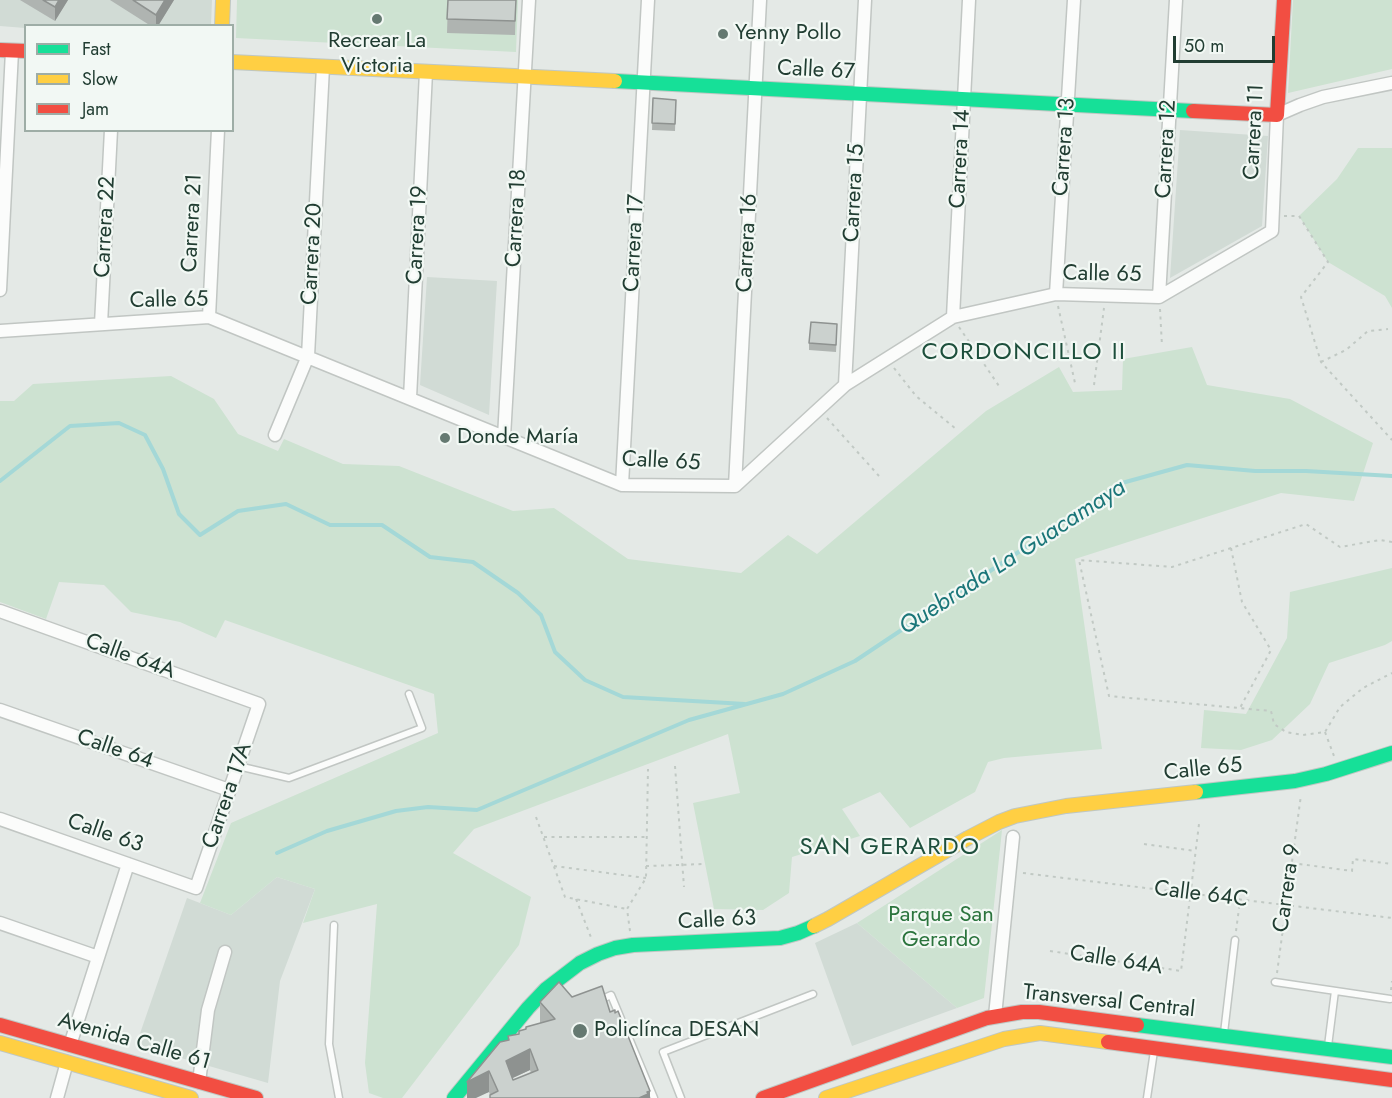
<!DOCTYPE html>
<meta charset="utf-8">
<style>
body{margin:0}
#map{position:relative;width:1392px;height:1098px;overflow:hidden;background:#e4e9e6;font-family:Jost,sans-serif}
canvas{display:block}
.legend{position:absolute;left:24px;top:24px;width:210px;height:108px;box-sizing:border-box;background:#f2f8f4;border:2px solid #9eada6;margin:0;padding:8px 10px;list-style:none;font-size:18px;color:#213d32}
.legend li{display:flex;align-items:center;gap:12px;height:30px}
.legend b{width:30px;border:2px solid #9eada6}
.scale{position:absolute;left:1173px;top:36px;width:102px;height:27px;box-sizing:border-box;border:3px solid #213d32;border-top:0;padding-left:8px;font-size:18px;line-height:21px;white-space:nowrap;color:#213d32;-webkit-text-stroke:4px #f2f8f4;paint-order:stroke}
</style>
<div id="map">
<canvas width="1392" height="1098"></canvas>
<ul class="legend">
<li><b style="height:8px;background:#16e098"></b>Fast</li>
<li><b style="height:8px;background:#ffcf43"></b>Slow</li>
<li><b style="height:8px;background:#f24e42"></b>Jam</li>
</ul>
<div class="scale">50 m</div>
</div>
<script>
const ctx = document.querySelector('canvas').getContext('2d');
ctx.lineJoin = 'round';
function fillPath(path, color) {
  ctx.fillStyle = color;
  ctx.fill(path, 'evenodd');
}
function shape(rows) {
  const path = new Path2D();
  for (const r of rows) {
    path.moveTo(r[0], r[1]);
    for (let i = 2; i < r.length; i += 2) path.lineTo(r[i], r[i + 1]);
  }
  return path;
}
function trace(path, color, width, dash) {
  ctx.strokeStyle = color;
  ctx.lineWidth = width;
  ctx.lineCap = dash ? 'butt' : 'round';
  ctx.setLineDash(dash || []);
  ctx.stroke(path);
}
function drawText(font, color, halo, rows, align = 'center') {
  ctx.font = font + ' Jost,sans-serif';
  ctx.lineWidth = 4.5;
  ctx.setLineDash([]);
  ctx.textBaseline = 'middle';
  ctx.strokeStyle = halo;
  ctx.fillStyle = color;
  for (const [text, x, y, turn = 0] of rows) {
    ctx.save();
    ctx.translate(x, y);
    ctx.rotate((+turn || 0) * Math.PI / 180);
    ctx.textAlign = isNaN(turn) ? turn : align;
    if (halo) ctx.strokeText(text, 0, 0);
    ctx.fillText(text, 0, 0);
    ctx.restore();
  }
}
fillPath(shape([
 [0,0,212,0,211,25,26,26,25,28,0,26],
 [1180,130,1268,136,1262,226,1170,278],
 [427,277,497,281,489,415,420,385],
 [277,877,315,889,280,981,268,1083,136,1045,187,898,231,915],
 [857,923,957,1008,852,1046,815,943]
]), '#d1dbd5');
fillPath(shape([
 [237,0,518,0,516,52,236,38],
 [1293,0,1392,0,1392,69,1288,93],
 [1358,148,1392,148,1392,308,1385,296,1328,262,1299,216,1337,179],
 [1192,347,1207,385,1290,399,1373,443,1354,501,1281,493,1075,559,1102,749,1004,758,988,762,975,792,910,828,880,792,842,809,860,836,792,857,789,893,763,910,714,909,693,803,740,793,728,734,474,829,453,853,531,897,519,945,402,1098,383,1098,369,1093,365,1063,377,904,303,923,315,889,277,877,231,915,200,903,231,823,438,733,434,694,225,620,216,638,180,622,131,612,104,585,59,582,46,619,0,602,0,401,14,401,33,384,171,376,214,399,238,434,278,451,284,439,343,464,399,466,513,511,554,508,628,559,741,573,788,535,817,554,986,411,1059,367,1073,392,1122,390,1123,359],
 [1392,568,1392,641,1385,645,1329,663,1310,704,1272,740,1241,750,1201,748,1204,710,1246,714,1287,638,1290,592],
 [1002,830,984,998,957,1008,857,923]
]), '#cde2d1');
trace(shape([
 [0,481,70,426,119,423,145,435,163,469,179,514,200,535,238,511,286,504,330,525,382,525,430,557,473,562,518,593,541,615,555,652,585,680,623,697,745,704],
 [277,853,327,831,396,811,428,807,477,810,689,720,783,694,855,661,1122,483,1187,465,1255,471,1306,471,1392,476]
]), '#a4d8d7', 4);
const lane = shape([
 [238,766,289,778,422,728,409,694],
 [334,925,329,1044,339,1098],
 [1275,982,1390,999],
 [598,1001,611,995,654,1098],
 [1224,1033,1235,940],
 [1328,1046,1335,991],
 [681,1098,663,1052,813,994],
 [1147,1098,1154,1051]
]);
const street = shape([
 [0,290,12,51],
 [1056,294,1074,0],
 [1159,297,1176,0],
 [209,317,218,130],
 [953,317,969,0],
 [101,324,111,130],
 [0,331,209,317,622,485,735,486,845,385,953,317,1056,294,1159,297,1272,231,1277,115,1300,105,1323,97,1392,83],
 [845,385,865,0],
 [410,398,426,72],
 [275,435,308,356,323,67],
 [504,437,529,0],
 [622,485,648,0],
 [735,486,760,0],
 [0,611,259,704,196,888,0,819],
 [0,710,229,790],
 [0,923,98,957],
 [995,1016,1013,837],
 [70,1045,128,864],
 [199,1082,208,1010,225,952],
 [57,1098,67,1062]
]);
const fast = shape([
 [615,81,1193,111],
 [1196,792,1295,781,1326,774,1392,753],
 [1137,1025,1392,1057],
 [454,1098,528,1008,546,989,580,963,598,954,615,948,633,945,780,938,798,933,814,926]
]);
const slow = shape([
 [222,26,223,0],
 [232,62,615,81],
 [814,926,828,919,968,838,999,822,1015,816,1066,806,1196,792],
 [0,1043,191,1098],
 [826,1098,1004,1039,1040,1033,1108,1042]
]);
const jam = shape([
 [0,50,26,51],
 [1193,111,1277,115,1284,0],
 [0,1025,256,1098],
 [1108,1042,1392,1080],
 [763,1098,987,1018,1022,1012,1039,1012,1137,1025]
]);
trace(lane, '#c1c6c3', 9);
trace(street, '#c1c6c3', 15);
trace(fast, '#bfc7c3', 16);
trace(slow, '#bfc7c3', 16);
trace(jam, '#bfc7c3', 16);
trace(shape([
 [1284,216,1299,216,1328,262,1301,297,1321,362,1392,440],
 [1058,306,1075,383],
 [1160,309,1162,346],
 [959,327,1001,389],
 [1321,362,1346,350,1368,331,1388,329],
 [894,368,916,396,956,429],
 [1094,385,1104,308],
 [827,418,879,476],
 [1392,542,1380,540,1340,547,1306,524,1172,567,1079,560,1109,696,1271,711,1274,724,1286,732,1303,735,1325,732,1340,707,1363,688,1392,673],
 [1231,548,1242,602,1271,650,1240,708],
 [1325,732,1334,756],
 [675,766,684,887],
 [536,817,565,897,627,909],
 [544,837,646,837],
 [1144,844,1196,851],
 [1292,863,1352,871,1353,859,1392,864],
 [554,866,646,878],
 [646,866,705,864],
 [1023,873,1392,918],
 [576,899,592,940],
 [630,931,627,909,646,878,648,769],
 [1236,931,1240,901],
 [1050,951,1181,971,1199,824],
 [1277,973,1301,795],
 [1391,990,1392,981]
]), '#c1c9c4', 2, [3, 4.5]);
trace(lane, '#fbfcfb', 6);
trace(street, '#fbfcfb', 12);
trace(fast, '#16e098', 14);
trace(slow, '#ffcf43', 14);
trace(jam, '#f24e42', 14);
fillPath(shape([
 [20,0,68,0,55,21],
 [110,0,174,0,158,26,151,26],
 [448,0,516,0,515,35,447,33],
 [653,98,676,100,675,131,652,130],
 [837,331,836,352,809,350,809,343],
 [572,997,610,1012,650,1098,490,1095,489,1092,467,1098,508,1040,508,1036,519,1034,526,1029,540,1023,540,1002],
 [530,1070,531,1073,513,1080,513,1078]
]), '#afb4b1');
fillPath(shape([
 [59,0,68,0,55,21,55,7],
 [165,0,174,0,158,26,156,26,156,15],
 [530,1049,530,1070,506,1081,506,1061],
 [489,1071,489,1092,476,1098,467,1098,467,1082],
 [650,1091,650,1098,639,1098]
]), '#8e9290');
const building = shape([
 [43,0,59,0,55,7,43,0],
 [133,0,165,0,156,15,133,0],
 [448,0,516,0,515,21,447,19,448,0],
 [653,98,676,100,675,124,652,123,653,98],
 [811,322,837,324,836,345,809,343,811,322],
 [559,982,572,997,602,986,610,1012,615,1010,615,1013,618,1011,650,1091,647,1092,648,1094,639,1098,490,1098,490,1095,498,1091,489,1071,467,1082,500,1042,509,1040,508,1036,519,1034,519,1031,526,1029,526,1027,555,1019,540,1002,559,982],
 [530,1049,538,1070,513,1080,506,1061,530,1049]
]);
fillPath(building, '#cbd1ce');
trace(building, '#8e9290', 1.5);
for (const [x, y, r, color] of [
 [377,19,6,"#657971"],
 [723,34,6,"#657971"],
 [445,438,6,"#657971"],
 [580,1031,8,"#657971"]
]) {
  const dot = new Path2D();
  dot.arc(x, y, r, 0, 2 * Math.PI);
  ctx.fillStyle = color;
  ctx.fill(dot);
  trace(dot, '#f2f8f4', 2);
}
drawText('22px', '#213d32', '#f2f8f4', [
 ["Yenny Pollo",735,34],
 ["Recrear La",377,42,"center"],
 ["Victoria",377,67,"center"],
 ["Donde María",457,438],
 ["Policlínca DESAN",594,1031]
], 'left');
drawText('22px', '#213d32', '#f2f8f4', [
 ["Calle 67",816,71,3],
 ["Carrera 11",1255,132,-87],
 ["Carrera 13",1065,147,-86],
 ["Carrera 12",1167,149,-87],
 ["Carrera 14",961,159,-87],
 ["Carrera 15",855,193,-87],
 ["Carrera 18",517,218,-87],
 ["Carrera 21",193,223,-87],
 ["Carrera 22",106,227,-87],
 ["Carrera 19",418,235,-87],
 ["Carrera 17",635,243,-87],
 ["Carrera 16",748,243,-87],
 ["Carrera 20",313,254,-87],
 ["Calle 65",1102,275,1],
 ["Calle 65",169,301,-1],
 ["Calle 65",661,462,3],
 ["Calle 64A",130,657,20],
 ["Calle 64",115,750,19],
 ["Calle 65",1203,770,-6],
 ["Carrera 17A",228,796,-71],
 ["Calle 63",105,834,19],
 ["Carrera 9",1288,888,-82],
 ["Calle 64C",1201,895,7],
 ["Calle 63",717,921,-3],
 ["Calle 64A",1116,961,9],
 ["Transversal Central",1109,1002,6],
 ["Avenida Calle 61",134,1042,16]
]);
drawText('22px', '#2b743d', '#f2f8f4', [
 ["Parque San",941,916],
 ["Gerardo",941,941]
]);
ctx.letterSpacing = '1.5px';
drawText('24px', '#1d4f3c', '#f2f8f4', [
 ["CORDONCILLO II",1024,353],
 ["SAN GERARDO",890,848]
]);
ctx.letterSpacing = '0px';
drawText('italic 24px', '#1b7679', '#f2f8f4', [
 ["Quebrada La Guacamaya",1013,558,-33]
]);
</script>
